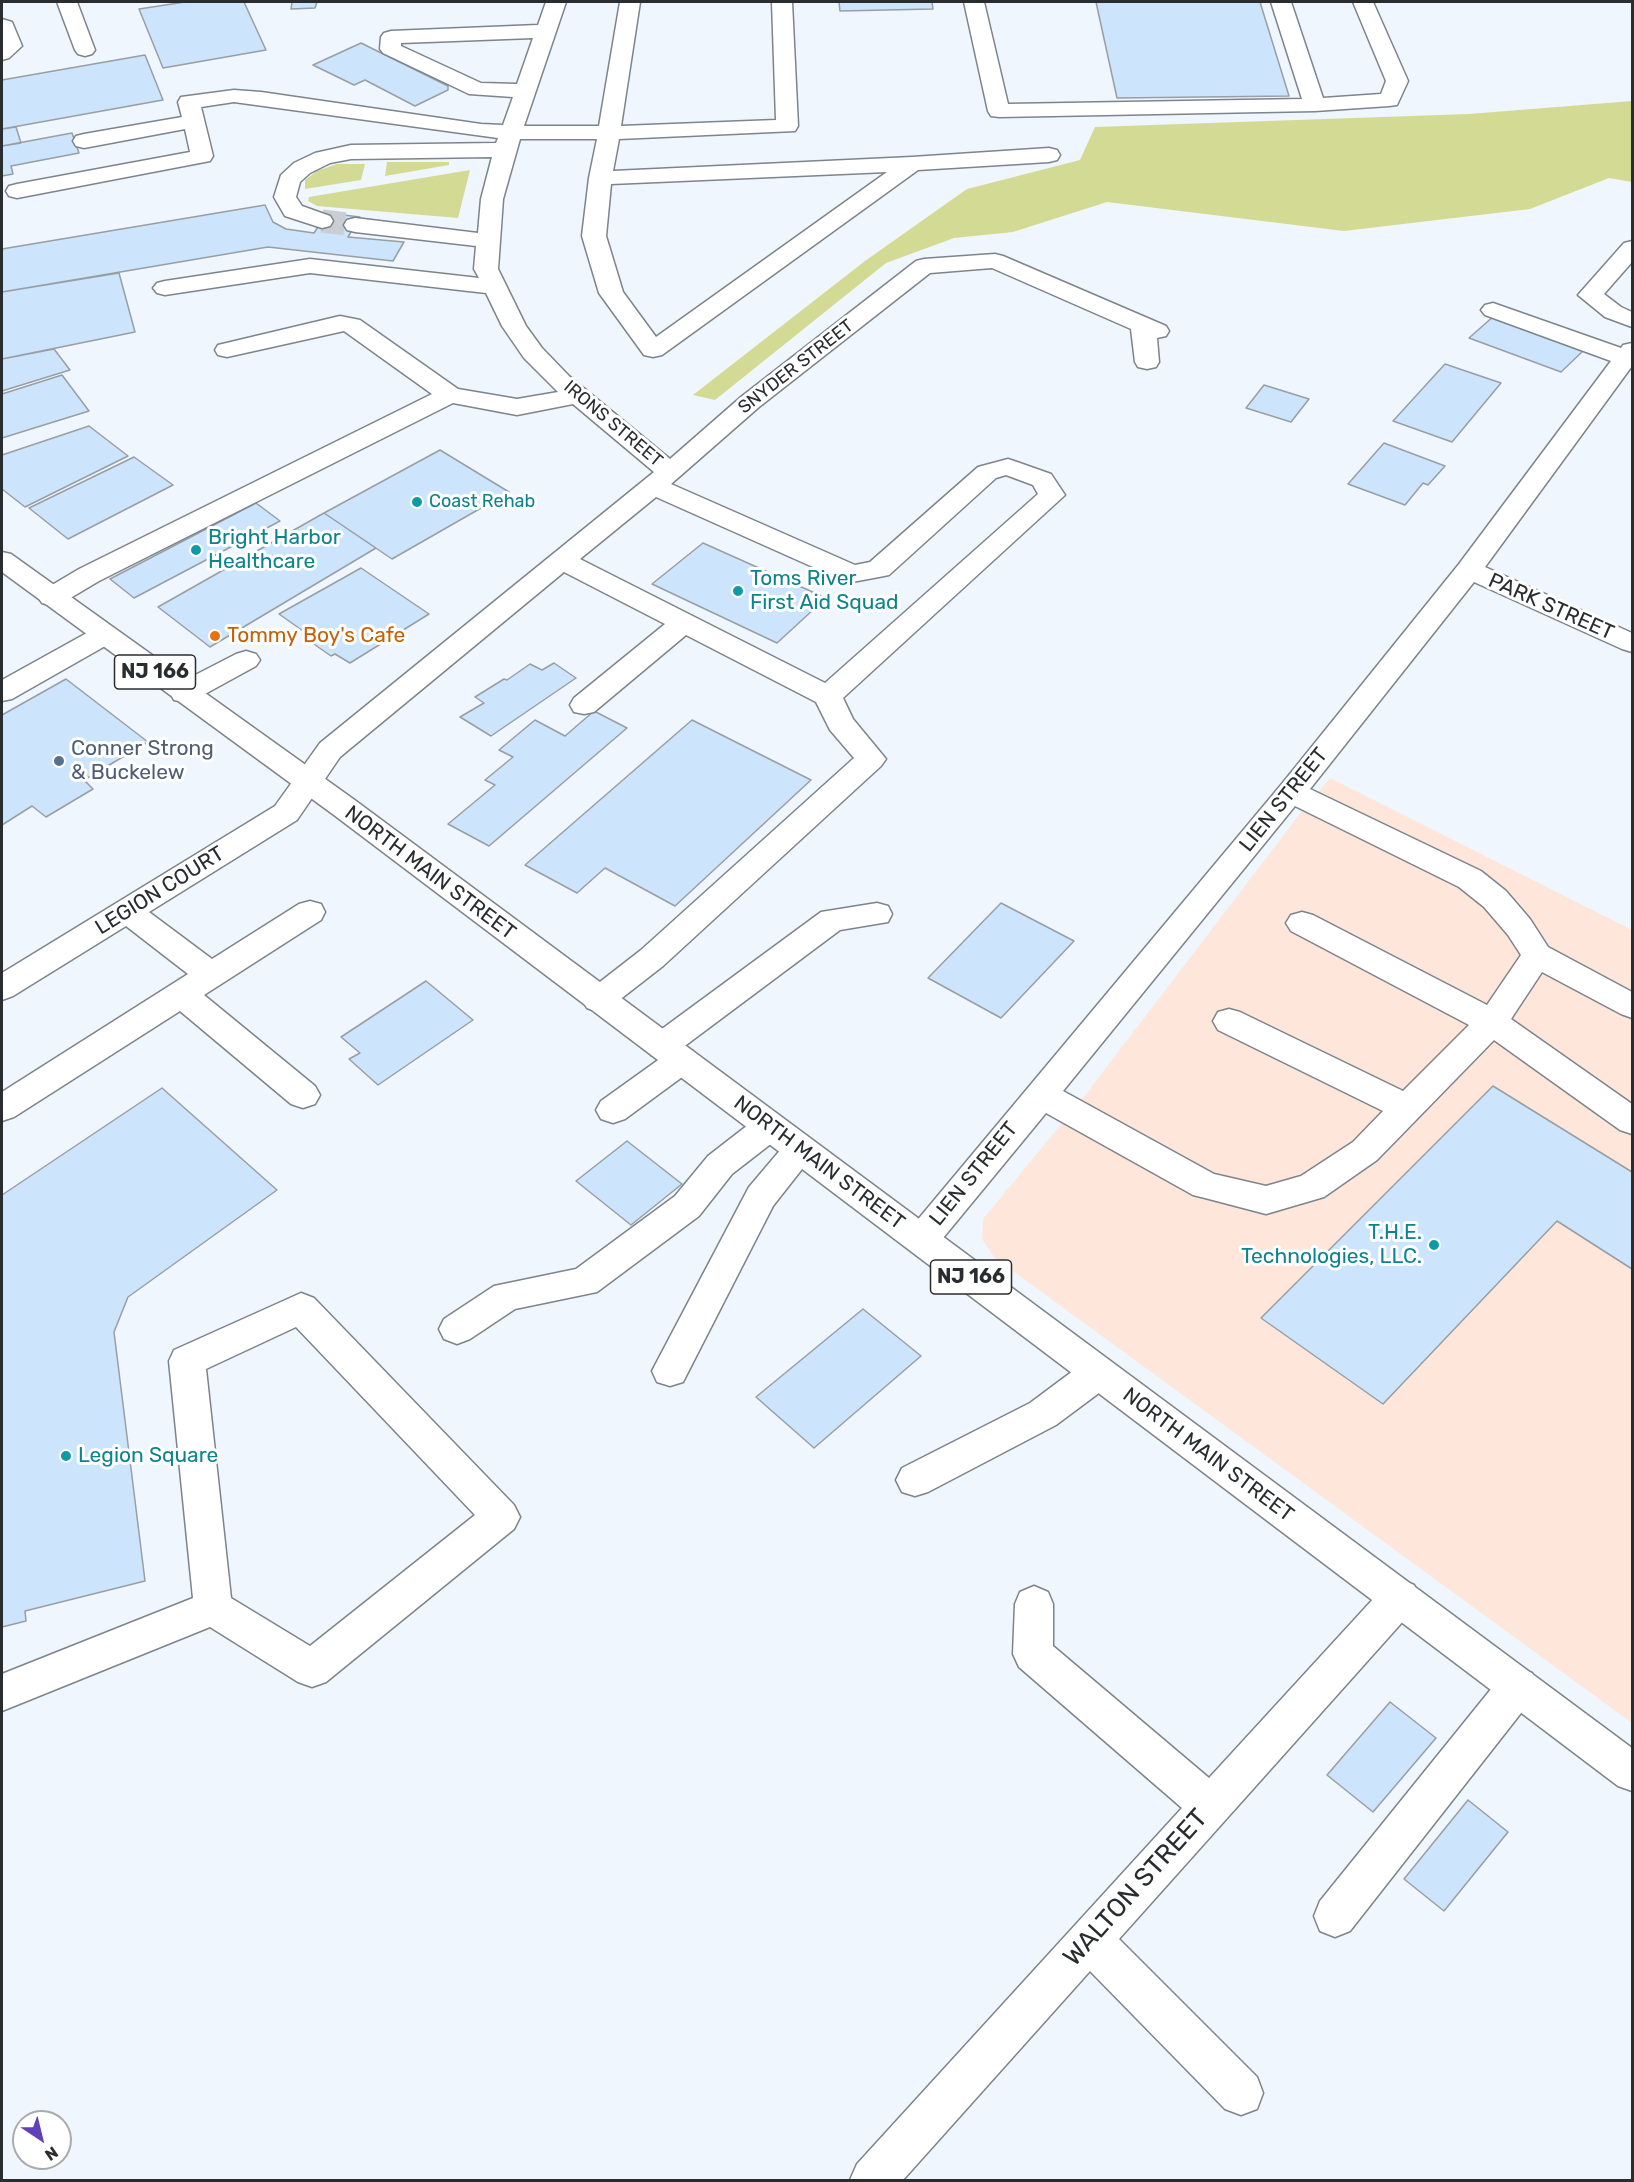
<!DOCTYPE html>
<style>
body{margin:0}
#map{position:relative;width:1634px;height:2182px;overflow:hidden;background:#eff6fd;font-family:Rubik,sans-serif}
canvas{display:block}
.frame{position:absolute;inset:0;border:3px solid #2a2d2f;pointer-events:none}
.north{position:absolute;left:12px;top:2110px;width:60px;height:60px;box-sizing:border-box;background:#fff;border:2px solid #aaabac;border-radius:50%;rotate:145deg;font-size:16px;font-weight:700;line-height:24px;text-align:center;color:#2a2d2f}
.north::after{content:'';display:block;margin:auto;width:21px;height:27px;background:#6041b9;clip-path:polygon(50% 0,100% 100%,50% 72%,0 100%)}
</style>
<div id="map">
<canvas width="1634" height="2182"></canvas>
<div class="frame"></div>
<div class="north">N</div>
</div>
<script>
const ctx = document.querySelector('canvas').getContext('2d');
ctx.lineJoin = 'round';
function fillPath(path, color) {
  ctx.fillStyle = color;
  ctx.fill(path, 'evenodd');
}
function shape(rows) {
  const path = new Path2D();
  for (const r of rows) {
    path.moveTo(r[0], r[1]);
    for (let i = 2; i < r.length; i += 2) path.lineTo(r[i], r[i + 1]);
  }
  return path;
}
function trace(path, color, width, dash) {
  ctx.strokeStyle = color;
  ctx.lineWidth = width;
  ctx.lineCap = dash ? 'butt' : 'round';
  ctx.setLineDash(dash || []);
  ctx.stroke(path);
}
function drawText(font, color, halo, rows, align = 'center') {
  ctx.font = font + ' Rubik,sans-serif';
  ctx.lineWidth = 6;
  ctx.setLineDash([]);
  ctx.textBaseline = 'middle';
  ctx.strokeStyle = halo;
  ctx.fillStyle = color;
  for (const [text, x, y, turn = 0] of rows) {
    ctx.save();
    ctx.translate(x, y);
    ctx.rotate((+turn || 0) * Math.PI / 180);
    ctx.textAlign = isNaN(turn) ? turn : align;
    if (halo) ctx.strokeText(text, 0, 0);
    ctx.fillText(text, 0, 0);
    ctx.restore();
  }
}
fillPath(shape([
 [1330,778,1632,930,1632,1723,995,1258,982,1239,983,1219,1086,1094,1299,815]
]), '#fee6db');
fillPath(shape([
 [1632,101,1632,182,1609,178,1530,209,1344,231,1107,202,1013,232,954,238,886,263,715,400,693,395,865,261,967,189,1080,160,1095,127,1469,114],
 [387,162,449,162,449,165,385,176],
 [337,164,365,164,361,180,305,189,305,180,317,171],
 [470,170,458,218,317,206,308,201,309,197]
]), '#d3da93');
const building = shape([
 [185,2,244,2,266,50,163,68,139,9,185,2],
 [292,2,317,2,315,8,291,9,292,2],
 [839,2,932,2,933,9,840,11,839,2],
 [1096,2,1260,2,1289,96,1117,98,1096,2],
 [361,43,448,86,448,90,415,106,365,80,354,85,313,65,361,43],
 [145,55,163,100,2,129,2,80,145,55],
 [16,127,21,143,2,146,2,129,16,127],
 [72,133,79,153,11,166,13,174,2,176,2,146,72,133],
 [265,205,273,222,286,229,314,233,327,213,360,217,348,237,404,242,393,261,268,247,2,292,2,249,265,205],
 [119,273,135,332,2,359,2,292,119,273],
 [1495,315,1583,351,1561,372,1469,338,1495,315],
 [54,349,70,370,2,391,2,359,54,349],
 [1445,364,1501,383,1452,442,1393,421,1445,364],
 [62,375,89,411,2,438,2,394,62,375],
 [1264,385,1309,399,1291,422,1246,408,1264,385],
 [89,426,128,456,25,507,2,489,2,455,89,426],
 [1384,443,1445,466,1428,485,1423,483,1405,505,1348,484,1384,443],
 [440,450,509,492,392,559,324,513,440,450],
 [134,457,173,485,68,539,29,508,134,457],
 [256,503,280,521,134,598,110,579,256,503],
 [324,513,376,548,210,647,158,607,324,513],
 [703,543,826,598,777,643,652,584,703,543],
 [361,568,429,614,350,663,335,654,331,656,308,640,313,638,279,614,361,568],
 [554,663,576,678,491,736,460,717,484,703,475,697,504,679,507,680,530,664,542,670,554,663],
 [66,679,148,742,84,780,93,789,46,817,32,806,2,825,2,715,66,679],
 [594,711,627,728,489,846,448,824,495,785,485,780,513,757,499,750,535,720,565,736,594,711],
 [692,720,811,780,675,906,605,868,577,893,525,865,692,720],
 [1001,903,1074,941,1001,1018,928,978,1001,903],
 [426,981,473,1020,378,1085,349,1059,360,1053,341,1037,426,981],
 [1493,1086,1632,1172,1632,1269,1557,1221,1383,1404,1261,1318,1493,1086],
 [162,1088,277,1190,128,1297,114,1332,145,1581,25,1611,26,1621,2,1627,2,1195,162,1088],
 [627,1141,682,1184,631,1225,576,1181,627,1141],
 [863,1309,921,1356,814,1448,756,1397,863,1309],
 [1390,1702,1436,1738,1373,1812,1327,1775,1390,1702],
 [1468,1800,1508,1832,1444,1911,1404,1879,1468,1800]
]);
fillPath(building, '#cce5fc');
trace(building, '#989ea4', 1.5);
trace(shape([
 [322,221,355,225]
]), '#c8ced4', 23, [23, 12]);
const minor = shape([
 [57,2,77,2,95,50,92,54,85,56,78,54,75,50,57,2],
 [546,2,566,2,524,126,599,126,620,2,640,2,621,126,776,120,772,2,792,2,798,126,795,131,619,139,613,171,912,157,1049,148,1057,150,1060,155,1057,160,1049,162,918,170,662,355,653,357,644,355,599,293,582,236,589,178,597,139,520,139,503,199,498,269,526,326,542,348,569,376,670,459,741,397,916,261,924,259,995,254,1003,256,1166,326,1169,331,1166,336,1157,338,1159,362,1156,367,1147,369,1138,367,1135,362,1131,329,992,268,930,273,759,407,671,484,855,565,870,562,978,467,1008,459,1017,462,1051,474,1065,495,843,698,853,719,886,759,881,766,663,966,609,1008,598,1012,587,1008,582,1000,587,992,641,950,854,758,830,730,816,702,686,635,594,712,584,714,574,712,570,705,574,698,665,624,564,572,340,757,297,820,149,912,212,959,299,904,310,901,321,904,325,912,321,920,204,995,315,1086,320,1095,315,1104,303,1108,291,1104,180,1011,14,1117,2,1121,2,1092,188,974,126,926,13,996,2,1000,2,973,275,806,320,743,654,472,573,404,517,415,453,403,99,581,62,603,52,606,42,603,38,597,42,591,79,569,432,394,344,331,227,357,218,355,215,350,218,345,340,316,360,320,458,389,517,399,558,392,524,358,502,326,486,293,310,273,165,295,157,293,153,288,157,283,165,281,310,259,479,278,474,269,476,246,355,232,347,230,344,225,347,220,355,218,478,233,481,199,492,157,351,159,330,163,310,173,300,182,296,197,302,206,330,216,333,221,330,226,322,228,285,216,274,197,281,175,294,163,315,153,351,145,496,143,498,138,234,102,201,107,213,156,210,161,17,198,9,196,6,191,9,186,17,184,190,152,185,129,84,148,76,146,73,141,76,136,84,134,182,117,178,102,181,97,234,90,261,92,481,124,503,125,513,97,469,94,383,53,380,49,381,37,384,33,391,31,538,25,546,2],
 [533,38,517,84,481,83,401,46,401,43,533,38],
 [887,172,656,337,623,292,606,236,611,184,887,172],
 [1006,475,1033,485,1038,494,825,683,580,559,656,497,842,580,852,582,879,577,889,575,996,478,1006,475],
 [964,2,984,2,1008,104,1302,99,1271,2,1291,2,1323,98,1381,94,1386,81,1353,2,1373,2,1408,81,1397,105,1389,106,1315,111,999,117,991,116,988,111,964,2],
 [2,19,12,22,22,46,9,58,2,60,2,19],
 [1632,241,1632,262,1604,294,1621,307,1632,312,1632,327,1605,317,1578,295,1624,243,1632,241],
 [1493,303,1621,348,1623,345,1632,343,1632,366,1485,567,1632,633,1632,652,1622,649,1474,582,1310,789,1481,871,1506,891,1530,919,1548,947,1632,992,1632,1018,1621,1014,1542,972,1511,1019,1632,1104,1632,1134,1620,1130,1494,1040,1377,1160,1324,1197,1266,1214,1205,1198,1193,1195,1046,1113,934,1249,922,1253,910,1249,905,1239,910,1229,1281,785,1459,564,1611,361,1485,315,1481,310,1485,305,1493,303],
 [1295,806,1459,887,1484,907,1508,935,1521,955,1487,1005,1313,915,1302,912,1291,915,1286,923,1291,931,1469,1025,1403,1091,1240,1012,1229,1009,1218,1012,1213,1021,1218,1030,1383,1111,1353,1142,1301,1176,1266,1186,1214,1174,1063,1091,1295,806],
 [104,626,114,629,118,635,114,641,12,699,2,701,2,680,94,629,104,626],
 [246,651,256,654,260,660,256,666,194,700,184,702,174,700,170,693,174,686,236,654,246,651],
 [877,903,888,906,892,914,888,922,840,930,682,1048,693,1051,697,1060,693,1069,625,1119,613,1123,601,1119,596,1110,601,1101,661,1058,651,1055,646,1046,651,1037,821,912,877,903],
 [769,1114,781,1118,786,1127,781,1136,732,1174,699,1216,597,1292,515,1309,470,1339,457,1344,444,1339,439,1329,444,1319,494,1286,576,1269,675,1196,708,1156,757,1118,769,1114],
 [800,1137,812,1141,817,1150,773,1206,683,1382,670,1386,657,1382,652,1371,749,1187,788,1141,800,1137],
 [301,1293,314,1298,514,1505,520,1517,514,1529,326,1682,312,1687,298,1682,210,1627,2,1711,2,1674,193,1598,169,1361,174,1350,301,1293],
 [296,1327,475,1515,310,1646,231,1598,206,1369,296,1327],
 [1098,1358,1111,1362,1116,1373,1111,1384,1056,1425,928,1492,915,1496,902,1492,896,1480,902,1468,1030,1403,1085,1362,1098,1358],
 [1400,1579,1414,1585,1419,1597,1414,1609,1119,1939,1257,2077,1263,2093,1257,2109,1241,2115,1225,2109,1090,1971,903,2180,850,2180,857,2164,1182,1808,1019,1667,1013,1654,1015,1604,1020,1592,1034,1586,1048,1592,1053,1604,1053,1646,1209,1778,1386,1585,1400,1579],
 [1518,1668,1532,1673,1538,1686,1532,1699,1350,1931,1335,1937,1320,1931,1314,1916,1320,1901,1504,1673,1518,1668]
]);
const major = shape([
 [2,552,11,554,356,801,1632,1748,1632,1791,1618,1786,334,815,2,572,2,552]
]);
trace(minor, '#7d848a', 3);
trace(major, '#7d848a', 3);
fillPath(minor, '#fff');
fillPath(major, '#fff');
for (const [x, y, r, color] of [
 [417,502,6,"#0f9aa8"],
 [196,550,6,"#0f9aa8"],
 [738,591,6,"#0f9aa8"],
 [215,636,6,"#e8710a"],
 [59,761,6,"#5c6f8a"],
 [1434,1245,6,"#0f9aa8"],
 [66,1456,6,"#0f9aa8"]
]) {
  const dot = new Path2D();
  dot.arc(x, y, r, 0, 2 * Math.PI);
  ctx.fillStyle = color;
  ctx.fill(dot);
  trace(dot, '#fff', 2);
}
drawText('18px', '#2a2d2f', '#fff', [
 ["SNYDER STREET",796,367,-38],
 ["IRONS STREET",613,424,40]
]);
drawText('18px', '#0d838f', '#fff', [
 ["Coast Rehab",429,502]
], 'left');
for (const [x, y, w] of [
 [155,672,81],
 [971,1277,81]
]) {
  const box = new Path2D();
  box.roundRect(x - w / 2, y - 17, w, 34, 4.5);
  ctx.fillStyle = '#fff';
  ctx.fill(box);
  trace(box, '#2a2d2f', 1.5);
}
drawText('bold 20px', '#2a2d2f', null, [
 ["NJ 166",155,672],
 ["NJ 166",971,1277]
]);
drawText('21px', '#0d838f', '#fff', [
 ["Bright Harbor",208,538],
 ["Healthcare",208,562],
 ["Toms River",750,579],
 ["First Aid Squad",750,603],
 ["T.H.E.",1422,1233,"right"],
 ["Technologies, LLC.",1422,1257,"right"],
 ["Legion Square",78,1456]
], 'left');
drawText('21px', '#2a2d2f', '#fff', [
 ["PARK STREET",1551,607,24],
 ["LIEN STREET",1284,800,-51],
 ["NORTH MAIN STREET",430,873,37],
 ["LEGION COURT",160,891,-32],
 ["NORTH MAIN STREET",819,1163,37],
 ["LIEN STREET",974,1174,-51],
 ["NORTH MAIN STREET",1208,1455,37]
]);
drawText('21px', '#c56008', '#fff', [
 ["Tommy Boy's Cafe",227,636]
], 'left');
drawText('21px', '#4e5e75', '#fff', [
 ["Conner Strong",71,749],
 ["& Buckelew",71,773]
], 'left');
drawText('26px', '#2a2d2f', '#fff', [
 ["WALTON STREET",1136,1888,-48]
]);
</script>
